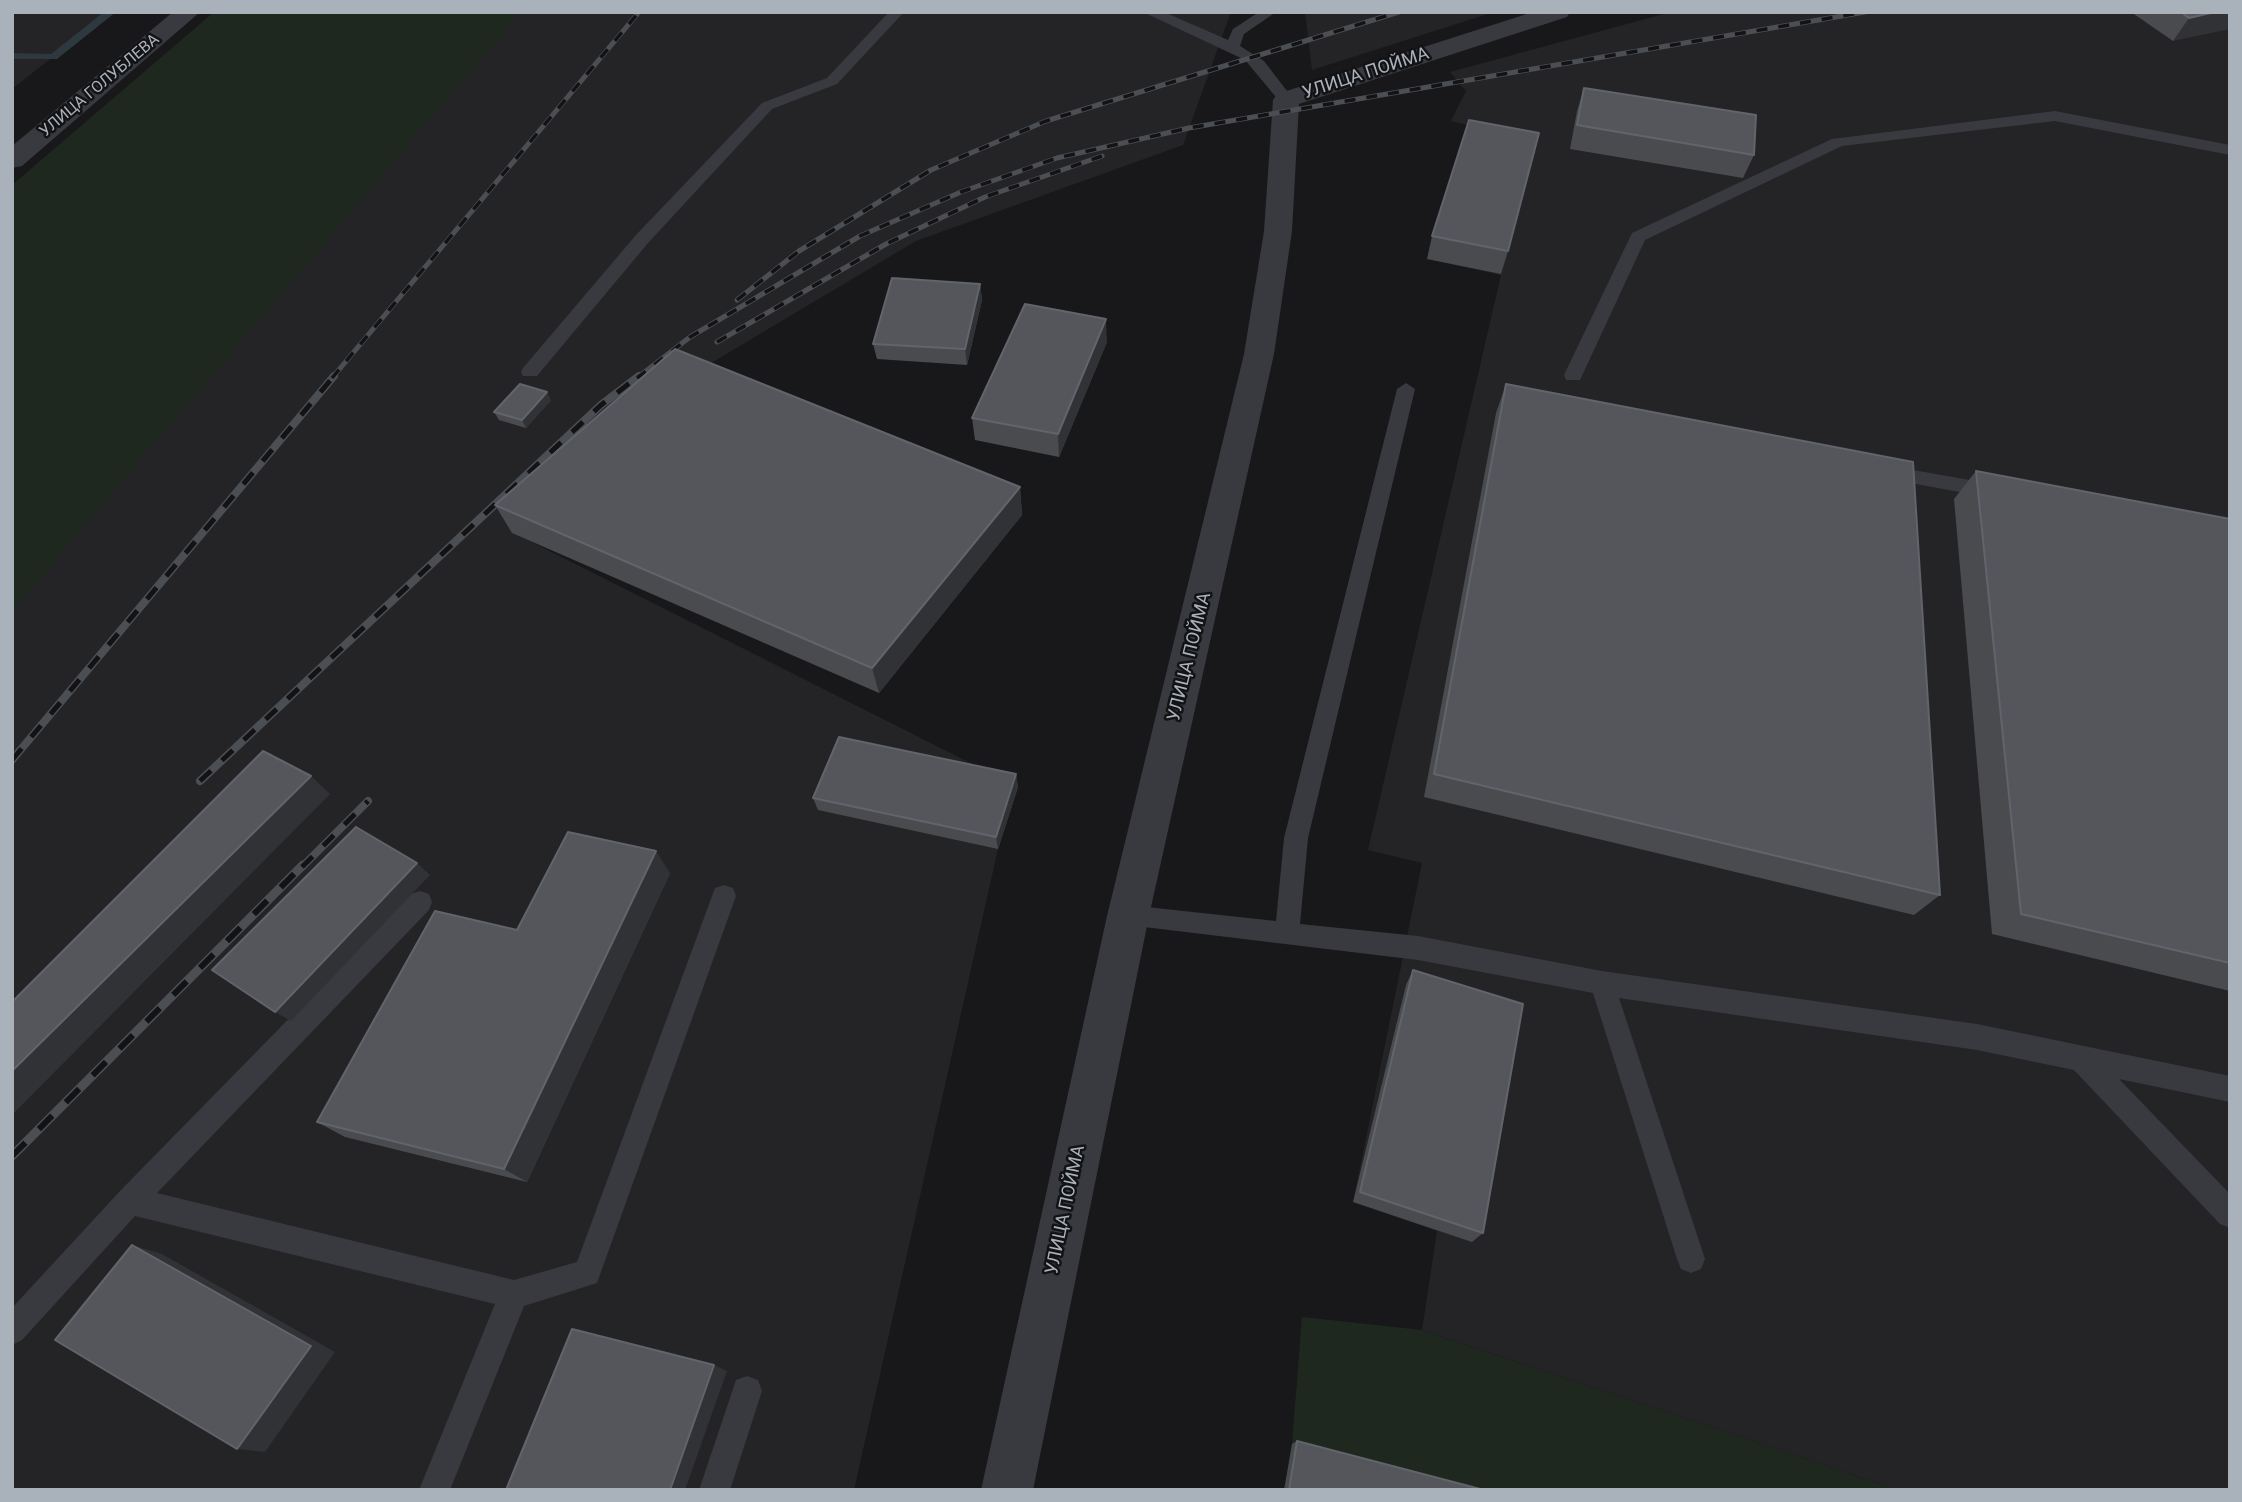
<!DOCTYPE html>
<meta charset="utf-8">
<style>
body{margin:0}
#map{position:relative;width:2242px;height:1502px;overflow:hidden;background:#18181a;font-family:Roboto,sans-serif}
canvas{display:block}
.frame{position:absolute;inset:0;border:14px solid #a9b1ba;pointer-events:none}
</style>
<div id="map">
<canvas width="2242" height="1502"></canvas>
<div class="frame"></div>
</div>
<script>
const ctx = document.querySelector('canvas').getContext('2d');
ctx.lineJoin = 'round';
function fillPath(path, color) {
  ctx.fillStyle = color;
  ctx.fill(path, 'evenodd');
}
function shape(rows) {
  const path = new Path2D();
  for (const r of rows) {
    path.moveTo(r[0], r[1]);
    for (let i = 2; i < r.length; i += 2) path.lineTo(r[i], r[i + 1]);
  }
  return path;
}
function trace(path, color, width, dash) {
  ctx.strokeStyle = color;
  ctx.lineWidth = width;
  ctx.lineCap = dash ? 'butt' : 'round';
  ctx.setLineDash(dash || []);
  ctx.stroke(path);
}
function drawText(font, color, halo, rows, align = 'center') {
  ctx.font = font + ' Roboto,sans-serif';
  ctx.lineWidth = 5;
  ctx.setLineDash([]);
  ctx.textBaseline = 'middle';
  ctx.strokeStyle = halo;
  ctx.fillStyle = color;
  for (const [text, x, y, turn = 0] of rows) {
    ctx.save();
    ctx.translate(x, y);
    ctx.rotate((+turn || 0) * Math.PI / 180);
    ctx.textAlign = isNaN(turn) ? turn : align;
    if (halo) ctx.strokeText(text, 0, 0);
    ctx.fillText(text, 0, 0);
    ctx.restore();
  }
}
fillPath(shape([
 [12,12,110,12,12,89],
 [233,12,1231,12,1183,145,916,241,686,378,512,532,1018,787,998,849,854,1490,12,1490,12,202],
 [1305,12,1494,12,1312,70],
 [1671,12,2230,12,2230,1490,1898,1490,1422,1330,1437,1231,1353,1202,1422,863,1368,850,1501,275,1427,259,1471,126,1451,121,1466,91,1450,72]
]), '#242427');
fillPath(shape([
 [214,12,521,12,12,611,12,185],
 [1302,1317,1422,1330,1898,1490,1480,1490,1292,1444]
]), '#1f281f');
fillPath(shape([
 [104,12,116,12,57,59,12,59,12,53,51,54,104,12]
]), '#2d393f');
fillPath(shape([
 [889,12,904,12,837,84,772,109,648,243,537,376,523,376,521,372,523,368,636,235,762,103,827,78,889,12],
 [1143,12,1164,12,1228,40,1233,29,1259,12,1276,12,1244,34,1240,46,1264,61,1294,100,1291,103,1281,103,1245,60,1143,12],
 [2055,111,2230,145,2230,155,2055,121,1842,146,1645,240,1580,380,1566,380,1564,375,1632,233,1832,139,2055,111],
 [1406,383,1415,389,1308,838,1300,924,1418,936,1602,971,1977,1024,2230,1076,2230,1102,2119,1079,2230,1194,2230,1228,2220,1224,2074,1070,1977,1050,1619,998,1705,1259,1701,1269,1691,1273,1681,1269,1677,1259,1593,993,1418,960,1119,924,1116,916,1119,908,1128,905,1276,921,1284,838,1397,389,1406,383],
 [1885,465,1992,484,2002,491,1992,498,1878,477,1875,472,1878,467,1885,465],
 [724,885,733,888,736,896,597,1283,524,1306,450,1490,419,1490,495,1304,135,1216,22,1340,12,1345,12,1308,120,1191,411,894,420,891,429,894,432,902,429,910,157,1193,514,1280,577,1262,712,896,715,888,724,885],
 [747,1376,758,1380,762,1391,730,1490,699,1490,736,1380,747,1376]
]), '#383a3f');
fillPath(shape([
 [173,12,200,12,22,166,12,168,12,146,173,12]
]), '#383a3f');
fillPath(shape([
 [1533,12,1570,12,1567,17,1299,104,1292,231,1274,354,1149,916,1033,1490,981,1490,1107,916,1244,354,1264,231,1273,100,1277,94,1533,12]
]), '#383a3f');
const railFar2 = shape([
 [737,300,799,251,931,170,1046,121,1399,12],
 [717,342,886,244,985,197,1102,156],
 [332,378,639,12],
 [637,378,690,337,860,236,961,192,1057,158,1189,128,1865,12]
]);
const railFar1 = shape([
 [12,760,334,376],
 [200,781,601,405,639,376],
 [302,867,368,801]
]);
const rail = shape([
 [12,1156,303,865]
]);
trace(railFar2, '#4b4f54', 5);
trace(railFar1, '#4b4f54', 8);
trace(rail, '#4b4f54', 9);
trace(railFar2, '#131315', 3.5, [11]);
trace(railFar1, '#131315', 5, [15]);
trace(rail, '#131315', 6, [19]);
fillPath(shape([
 [2131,12,2230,12,2173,41],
 [1584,88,1754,155,1743,178,1570,149,1577,111],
 [1432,236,1508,251,1501,274,1427,259],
 [980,284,982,300,967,365,877,359,873,344],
 [1107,342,1059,457,975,440,972,418],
 [1506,384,1940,895,1914,915,1424,797,1496,413],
 [551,400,526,428,499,420,494,412],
 [1976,471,2230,519,2230,991,1992,934,1954,499],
 [1020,487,1022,515,879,693,512,533,495,505],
 [1016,774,1018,787,998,849,818,810,813,798],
 [670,873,527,1182,345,1137,317,1122,517,930],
 [1413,970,1483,1233,1472,1242,1353,1202,1406,985],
 [1297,1441,1484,1490,1284,1490,1292,1444]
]), '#494b4f');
fillPath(shape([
 [2215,12,2230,12,2230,29,2173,41,2189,18],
 [980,284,982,300,967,365,965,349],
 [1106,319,1107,342,1059,457,1058,434],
 [547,392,551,400,526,428,522,420],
 [1020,487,1022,515,879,693,872,668],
 [1016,774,1018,787,998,849,996,837],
 [311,776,330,794,12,1115,12,1071],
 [656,851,670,873,527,1182,504,1169],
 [417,863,430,875,291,1021,275,1012],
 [132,1245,162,1254,335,1352,265,1452,237,1449],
 [714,1365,727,1371,685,1490,670,1490]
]), '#313235');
const building = shape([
 [2181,12,2215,12,2189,18,2181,12],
 [1584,88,1756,115,1754,155,1577,125,1584,88],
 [1469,120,1539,133,1508,251,1432,236,1469,120],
 [892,278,980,284,965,349,873,344,892,278],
 [1025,304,1106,319,1058,434,972,418,1025,304],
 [675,349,1020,487,872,668,495,505,675,349],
 [520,384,547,392,522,420,494,412,520,384],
 [1506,384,1913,462,1940,895,1434,774,1506,384],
 [1976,471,2230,519,2230,963,2021,914,1976,471],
 [839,737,1016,774,996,837,813,798,839,737],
 [263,751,311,776,12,1071,12,1002,263,751],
 [356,827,417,863,275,1012,212,970,356,827],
 [568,832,656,851,504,1169,317,1122,435,911,517,930,568,832],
 [1413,970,1523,1004,1483,1233,1360,1192,1413,970],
 [132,1245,311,1346,237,1449,55,1340,132,1245],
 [572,1329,714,1365,670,1490,506,1490,572,1329],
 [1297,1441,1484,1490,1289,1490,1297,1441]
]);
fillPath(building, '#54565b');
trace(building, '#61646a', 2);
drawText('16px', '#a9b1ba', '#131315', [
 ["УЛИЦА ГОЛУБЛЕВА",100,86,-40]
]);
drawText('18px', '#a9b1ba', '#131315', [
 ["УЛИЦА ПОЙМА",1366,74,-18],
 ["УЛИЦА ПОЙМА",1190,657,-76],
 ["УЛИЦА ПОЙМА",1066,1210,-78]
]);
</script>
